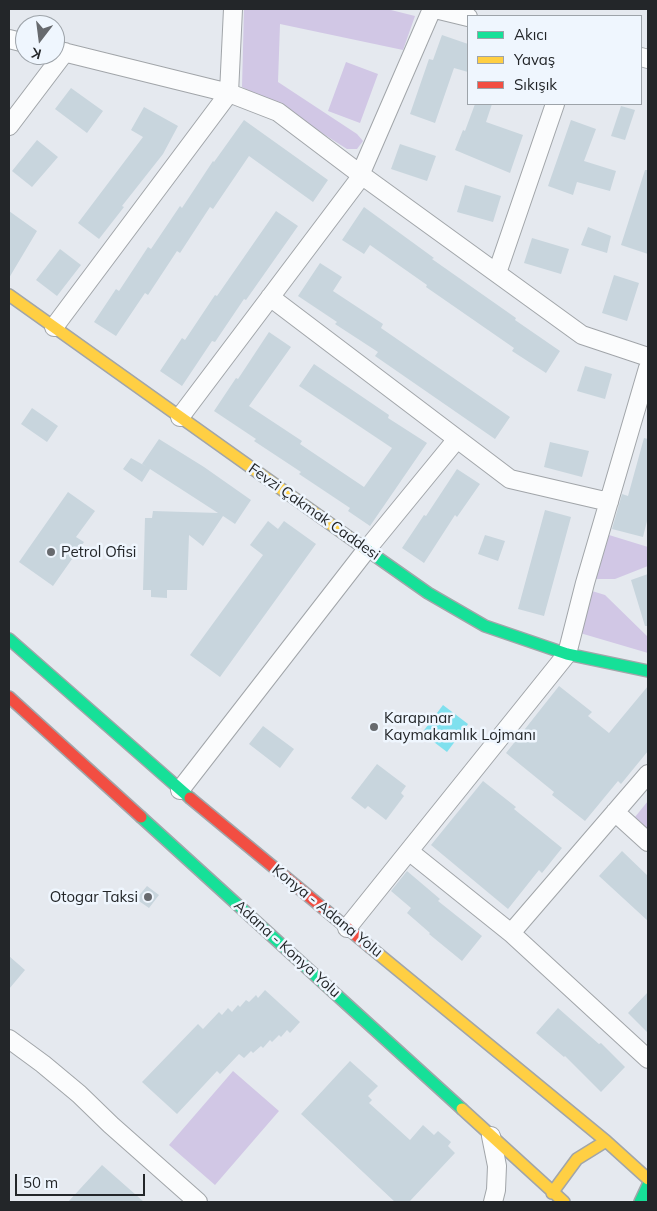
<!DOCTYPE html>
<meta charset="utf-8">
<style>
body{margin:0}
#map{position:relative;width:657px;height:1211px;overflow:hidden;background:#e5e9ef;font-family:Mulish,sans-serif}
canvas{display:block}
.frame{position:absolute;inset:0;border:10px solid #232629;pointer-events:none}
.legend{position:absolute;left:467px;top:15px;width:175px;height:90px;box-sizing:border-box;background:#eff6fe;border:1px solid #9da3a9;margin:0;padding:6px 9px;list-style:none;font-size:15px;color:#232629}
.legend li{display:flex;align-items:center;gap:10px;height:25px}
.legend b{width:25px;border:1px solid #9da3a9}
.north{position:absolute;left:15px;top:15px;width:50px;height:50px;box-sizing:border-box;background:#eff6fe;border:1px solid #9da3a9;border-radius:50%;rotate:195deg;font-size:14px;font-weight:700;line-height:20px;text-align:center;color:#232629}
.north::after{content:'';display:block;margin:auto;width:18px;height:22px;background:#676a6e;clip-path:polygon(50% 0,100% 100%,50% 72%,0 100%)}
.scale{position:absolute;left:15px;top:1174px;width:130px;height:22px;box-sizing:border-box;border:2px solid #232629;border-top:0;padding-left:6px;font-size:15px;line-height:18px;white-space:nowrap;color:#232629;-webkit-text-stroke:4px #eff6fe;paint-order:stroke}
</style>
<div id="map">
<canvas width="657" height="1211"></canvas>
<div class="frame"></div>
<ul class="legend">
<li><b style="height:6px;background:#16e098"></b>Akıcı</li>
<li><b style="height:6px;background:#ffcf43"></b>Yavaş</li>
<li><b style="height:6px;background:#f24e42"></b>Sıkışık</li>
</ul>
<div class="north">K</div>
<div class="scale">50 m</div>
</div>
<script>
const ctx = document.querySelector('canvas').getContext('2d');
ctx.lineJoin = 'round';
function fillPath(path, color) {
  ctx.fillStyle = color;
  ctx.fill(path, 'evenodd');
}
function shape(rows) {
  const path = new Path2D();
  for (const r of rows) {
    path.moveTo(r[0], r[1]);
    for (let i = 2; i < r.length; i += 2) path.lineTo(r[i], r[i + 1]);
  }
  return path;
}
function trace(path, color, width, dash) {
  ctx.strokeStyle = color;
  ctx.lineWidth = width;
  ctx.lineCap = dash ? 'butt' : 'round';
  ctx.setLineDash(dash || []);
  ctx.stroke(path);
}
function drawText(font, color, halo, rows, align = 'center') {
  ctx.font = font + ' Mulish,sans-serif';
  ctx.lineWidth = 5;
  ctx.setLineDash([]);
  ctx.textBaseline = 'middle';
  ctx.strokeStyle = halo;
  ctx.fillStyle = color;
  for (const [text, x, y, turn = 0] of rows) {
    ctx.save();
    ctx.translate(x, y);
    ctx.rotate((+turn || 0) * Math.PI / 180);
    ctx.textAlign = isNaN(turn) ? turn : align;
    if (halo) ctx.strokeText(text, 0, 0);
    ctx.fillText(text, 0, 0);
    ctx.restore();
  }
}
fillPath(shape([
 [244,9,387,9,415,16,403,50,280,24,278,82,357,134,363,141,357,149,347,149,303,121,242,87],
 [346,62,378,74,360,123,328,111],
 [609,535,648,547,648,566,615,579,596,579],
 [592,591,605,595,648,637,648,653,580,633],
 [648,801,648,830,635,817],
 [233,1071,279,1111,215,1185,169,1145]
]), '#d1c7e5');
fillPath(shape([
 [443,705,468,724,447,752,422,733]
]), '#7fe0ee');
fillPath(shape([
 [442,35,468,44,468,72,454,68,435,123,410,114,429,59,433,60],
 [71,88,103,111,87,133,55,109],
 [475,104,492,104,486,122,523,135,510,173,455,150,463,130,465,131],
 [621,106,635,110,625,140,611,136],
 [144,107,178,126,163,154,122,206,124,207,99,239,78,223,143,137,131,130],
 [244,120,328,180,313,202,249,156,213,209,210,207,180,253,177,251,148,295,145,293,116,336,94,322,116,289,119,291,148,247,151,249,180,206,182,208,213,161,214,162],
 [571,120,596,129,584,161,616,171,610,191,577,182,573,195,548,186],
 [37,140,58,157,32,187,12,171],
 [400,144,436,156,427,181,391,169],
 [645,170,648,170,648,254,621,245],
 [465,185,501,196,493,222,457,212],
 [364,207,434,258,432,259,516,318,515,320,560,351,546,373,512,351,514,348,426,287,427,285,370,245,364,254,342,240],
 [9,211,37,231,9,278],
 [276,211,298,226,246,300,244,299,215,342,212,341,182,386,160,371,182,338,185,340,215,295,217,296],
 [588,227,611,236,607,253,581,245],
 [532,238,569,249,561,274,524,263],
 [60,249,81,265,57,296,36,280],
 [320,263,342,277,333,291,383,324,381,328,510,417,495,439,375,356,378,352,335,324,337,322,298,296],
 [614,275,639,283,627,321,602,313],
 [269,332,291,347,249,406,302,441,300,444,364,487,392,448,299,386,314,364,389,415,388,418,427,443,370,526,348,511,350,508,299,474,301,472,254,441,256,439,214,411,236,378,238,379],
 [585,366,612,374,605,399,577,391],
 [32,408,58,426,47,442,21,424],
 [644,438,648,439,648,517,643,537,612,529,622,494,628,496],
 [159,439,204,467,251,500,235,524,223,516,203,546,189,535,187,590,167,590,167,598,151,597,151,590,143,590,145,518,152,518,153,511,218,513,150,469,142,482,123,469,131,458,147,467,142,464],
 [550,442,589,451,582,477,544,467],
 [457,469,480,484,457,517,455,515,424,563,402,548,424,515,426,516],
 [68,492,95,511,76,537,84,542,53,586,19,562],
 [545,510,571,517,544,616,518,609],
 [268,521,278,529,284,521,316,544,220,677,190,655,263,555,250,545],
 [485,535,505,541,498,561,478,554],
 [648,574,648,626,645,626,631,580],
 [559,686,592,712,588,716,609,733,648,686,648,751,621,784,618,781,585,821,552,795,554,792,506,753],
 [263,726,294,749,280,768,249,744],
 [377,764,406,786,401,793,404,796,386,820,368,806,365,809,351,798],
 [483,781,516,807,514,809,562,848,542,873,539,870,508,909,431,845],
 [622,851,648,876,648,921,599,876],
 [407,871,440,899,438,901,482,936,462,961,429,934,430,933,407,913,411,908,391,891],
 [147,886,159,895,149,908,136,899],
 [9,956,25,970,9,989],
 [265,990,300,1022,290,1033,287,1030,281,1037,279,1035,272,1042,270,1040,263,1048,261,1046,253,1053,251,1051,244,1058,239,1054,220,1074,217,1071,177,1114,142,1082,198,1024,203,1029,219,1012,222,1015,228,1008,232,1012,238,1005,240,1007,246,1000,249,1002,256,995,258,998],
 [648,992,648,1033,628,1013],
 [558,1008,599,1044,601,1043,625,1067,601,1092,565,1056,564,1057,536,1033],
 [350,1061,378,1086,368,1096,372,1100,369,1103,410,1140,423,1125,434,1135,438,1131,451,1142,448,1146,455,1153,409,1202,395,1202,301,1114],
 [102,1165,144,1202,68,1202]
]), '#c8d5dd');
const street = shape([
 [435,9,468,17],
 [9,39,25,43],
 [55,50,229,93,278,112,360,174,582,335,648,357],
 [641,57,648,59],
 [9,126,65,52],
 [497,273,555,104],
 [270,297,510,479,609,502],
 [54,327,229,93,233,9],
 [180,417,357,182,432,9],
 [180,790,367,549,457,439],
 [615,812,648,842],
 [410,852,511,933,648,774],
 [347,928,567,654,585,583,648,368],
 [511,933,648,1059],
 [9,1039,43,1064,79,1094,111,1125,198,1202],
 [491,1136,497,1166,496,1190,493,1202]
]);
const fast = shape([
 [364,548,428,593,485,626,567,654,648,671],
 [9,639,190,798],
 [141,817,462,1109],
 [640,1202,648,1185]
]);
const slow = shape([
 [9,295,364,548],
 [370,947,606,1141,648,1179],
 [462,1109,564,1202],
 [552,1193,577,1159,606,1141]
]);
const jam = shape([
 [9,697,141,817],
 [190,798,370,947]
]);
trace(street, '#a1a5a9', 20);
trace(fast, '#a1a5a9', 14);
trace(slow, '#a1a5a9', 14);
trace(jam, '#a1a5a9', 14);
trace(street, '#fbfcfd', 18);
trace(fast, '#16e098', 11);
trace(slow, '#ffcf43', 11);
trace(jam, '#f24e42', 11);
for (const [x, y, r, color] of [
 [51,552,5,"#676a6e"],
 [374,727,5,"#676a6e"],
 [148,897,5,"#676a6e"]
]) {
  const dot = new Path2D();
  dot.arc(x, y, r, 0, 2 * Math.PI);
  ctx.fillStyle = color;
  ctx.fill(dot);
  trace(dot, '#eff6fe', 2);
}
drawText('15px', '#232629', '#eff6fe', [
 ["Fevzi Çakmak Caddesi",314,512,35],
 ["Konya - Adana Yolu",327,911,39],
 ["Adana - Konya Yolu",287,949,42]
]);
drawText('15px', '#232629', '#eff6fe', [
 ["Petrol Ofisi",61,552],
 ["Karapınar",384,718],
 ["Kaymakamlık Lojmanı",384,735],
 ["Otogar Taksi",138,897,"right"]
], 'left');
</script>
